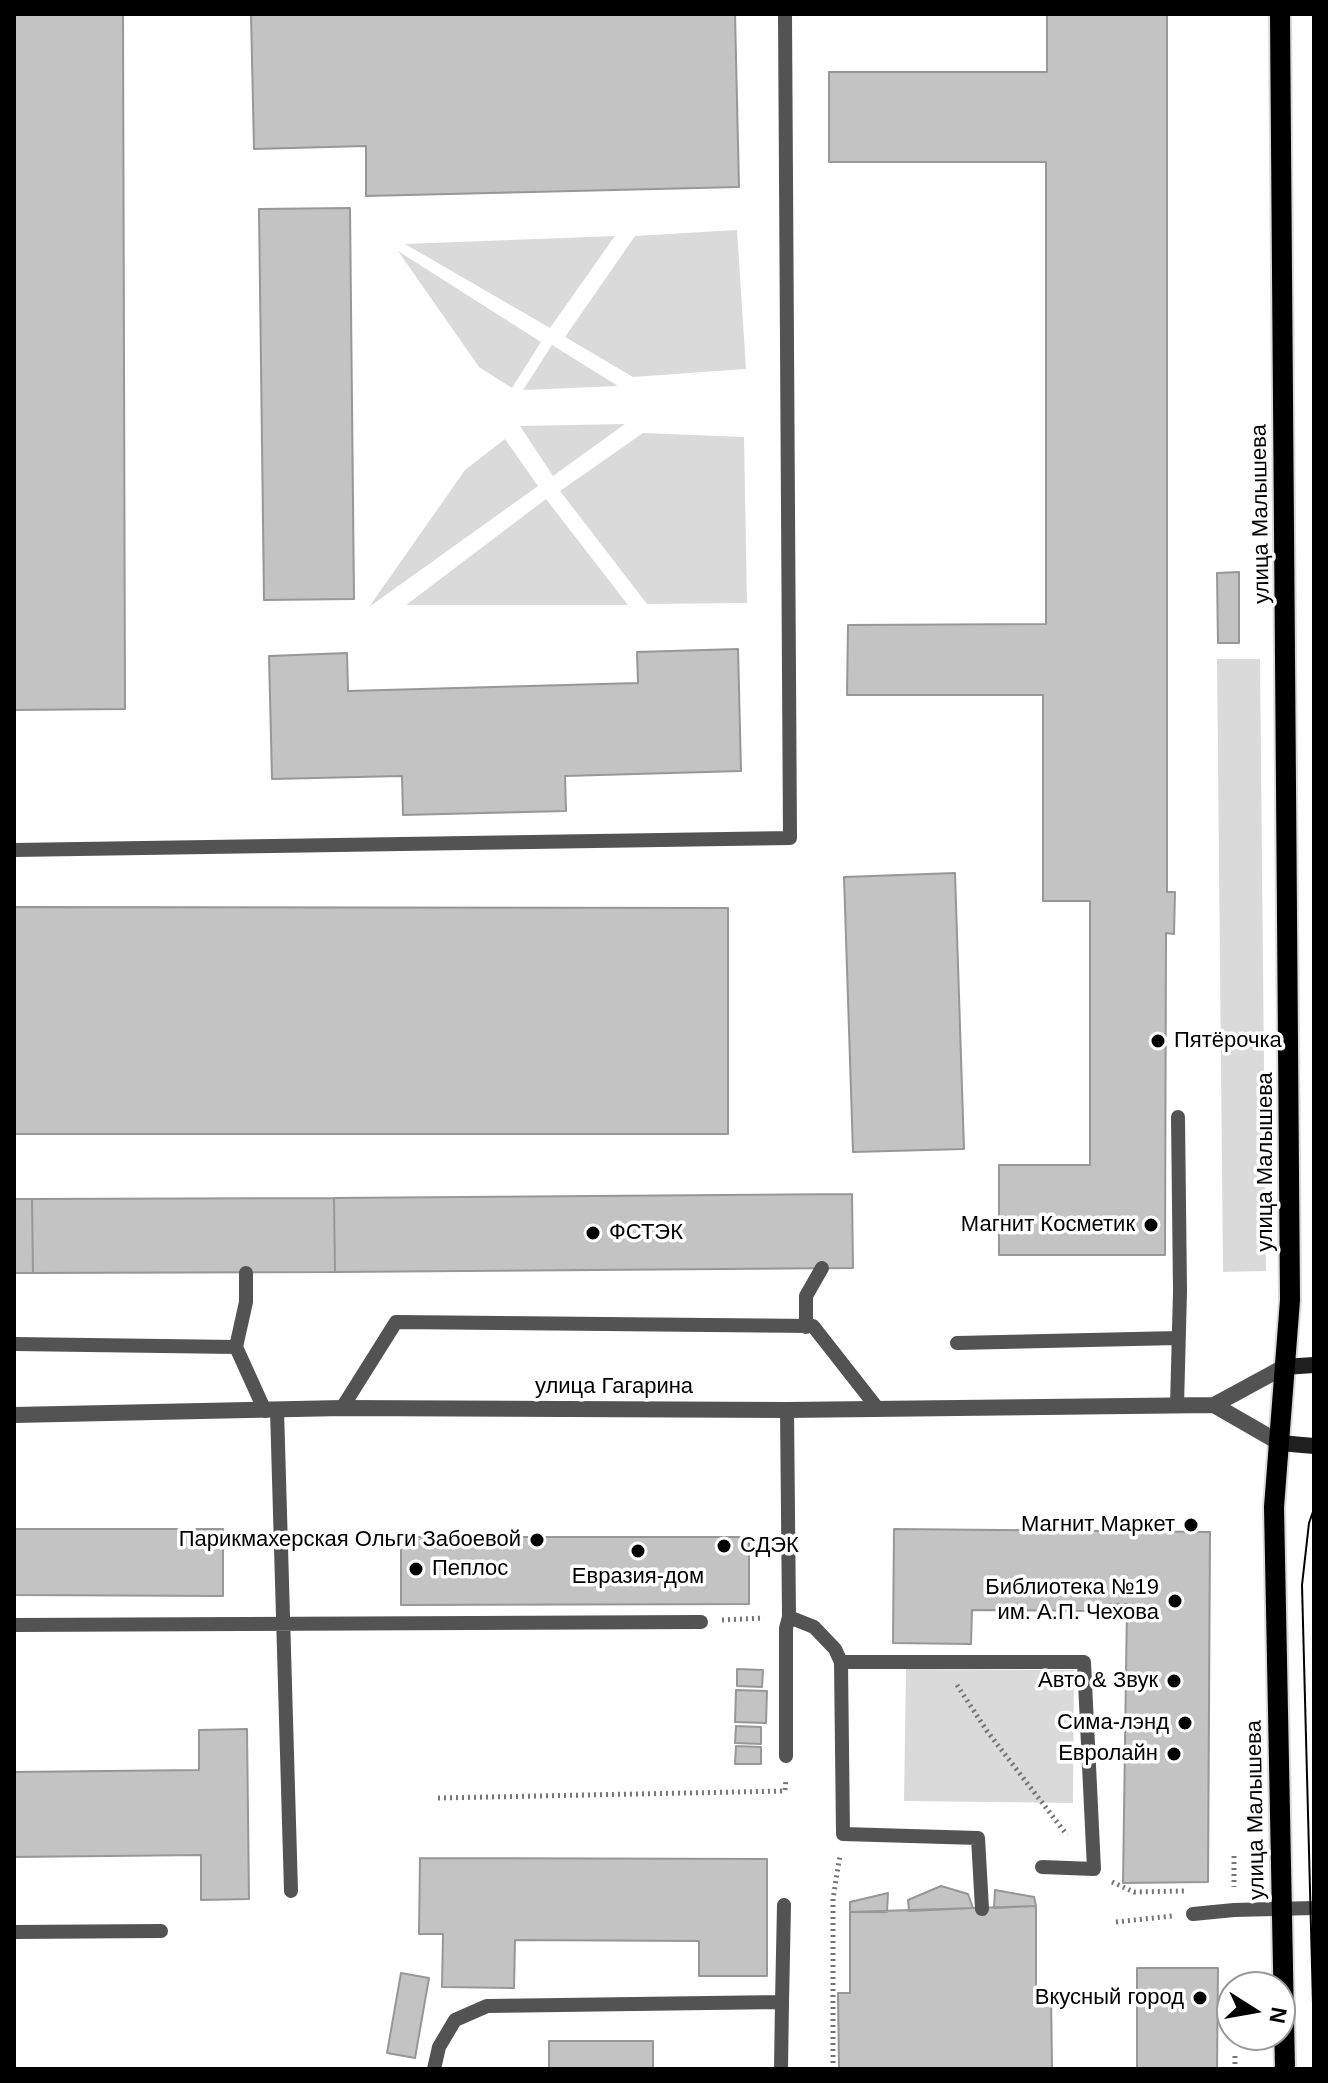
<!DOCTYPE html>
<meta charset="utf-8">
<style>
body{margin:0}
#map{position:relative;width:1328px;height:2083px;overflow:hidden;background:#fff;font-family:Arial,sans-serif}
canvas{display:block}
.frame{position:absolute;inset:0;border:16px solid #000;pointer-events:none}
.north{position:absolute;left:1216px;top:1971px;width:80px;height:80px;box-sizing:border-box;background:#fff;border:2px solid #999;border-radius:50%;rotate:101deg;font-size:22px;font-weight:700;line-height:32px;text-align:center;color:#000}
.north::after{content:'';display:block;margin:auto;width:28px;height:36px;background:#000;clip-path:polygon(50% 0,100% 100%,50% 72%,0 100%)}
</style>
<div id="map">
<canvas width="1328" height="2083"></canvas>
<div class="frame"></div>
<div class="north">N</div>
</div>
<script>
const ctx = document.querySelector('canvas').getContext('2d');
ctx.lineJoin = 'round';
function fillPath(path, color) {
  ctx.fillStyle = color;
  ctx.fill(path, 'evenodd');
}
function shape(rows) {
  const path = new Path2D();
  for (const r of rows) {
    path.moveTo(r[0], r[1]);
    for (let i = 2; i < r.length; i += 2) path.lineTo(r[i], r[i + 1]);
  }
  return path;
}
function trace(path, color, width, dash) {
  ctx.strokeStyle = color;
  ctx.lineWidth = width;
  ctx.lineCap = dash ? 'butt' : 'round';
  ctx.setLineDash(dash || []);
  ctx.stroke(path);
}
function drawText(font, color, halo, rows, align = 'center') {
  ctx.font = font + ' Arial,sans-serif';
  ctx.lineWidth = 7;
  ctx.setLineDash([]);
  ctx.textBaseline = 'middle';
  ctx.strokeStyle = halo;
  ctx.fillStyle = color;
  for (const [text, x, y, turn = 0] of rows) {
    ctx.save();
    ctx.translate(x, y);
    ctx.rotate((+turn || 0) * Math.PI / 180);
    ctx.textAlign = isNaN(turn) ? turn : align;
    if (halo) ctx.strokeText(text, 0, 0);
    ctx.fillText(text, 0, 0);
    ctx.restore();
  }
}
fillPath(shape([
 [737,230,746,369,633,377,565,337,635,236],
 [615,236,550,328,405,244],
 [398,251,541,342,512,388,479,367],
 [552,345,618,386,523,390],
 [625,424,553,476,520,426],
 [643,433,744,437,747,603,647,604,560,491],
 [505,439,538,486,369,607,465,470],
 [546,499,628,605,406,605],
 [1260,659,1266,1271,1223,1272,1217,659],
 [906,1669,1074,1670,1073,1803,904,1801]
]), '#dadada');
const building = shape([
 [14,14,123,14,125,709,14,710,14,14],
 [251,14,735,14,739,187,366,196,366,146,254,149,251,14],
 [1047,14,1167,14,1167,892,1175,892,1174,934,1166,933,1165,1255,999,1255,999,1165,1090,1165,1090,901,1043,901,1043,695,847,695,848,625,1046,624,1046,162,829,162,829,72,1047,72,1047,14],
 [350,208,354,599,264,600,259,209,350,208],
 [1239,572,1239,643,1218,643,1217,573,1239,572],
 [738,649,741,771,565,776,566,811,403,815,402,776,272,779,269,656,347,653,348,691,638,683,637,652,738,649],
 [955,873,964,1149,853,1152,844,877,955,873],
 [14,907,728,908,728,1134,14,1134,14,907],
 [852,1194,853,1268,335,1272,334,1198,852,1194],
 [334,1198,335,1272,33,1273,32,1199,334,1198],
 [14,1199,32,1199,33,1273,14,1273,14,1199],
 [14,1529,223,1529,223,1596,14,1595,14,1529],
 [894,1529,1210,1532,1208,1882,1123,1883,1127,1604,1106,1604,1106,1611,972,1610,971,1644,893,1643,894,1529],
 [401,1537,749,1537,749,1604,401,1605,401,1537],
 [737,1669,763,1670,762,1687,737,1686,737,1669],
 [736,1690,767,1691,766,1723,735,1722,736,1690],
 [736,1726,761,1727,761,1744,735,1743,736,1726],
 [247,1729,249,1899,201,1900,201,1855,14,1857,14,1772,199,1770,199,1730,247,1729],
 [736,1746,761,1747,761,1764,735,1764,736,1746],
 [420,1858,767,1859,767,1976,699,1976,699,1941,515,1940,514,1988,442,1987,443,1934,419,1934,420,1858],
 [941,1886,968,1894,973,1908,909,1911,908,1900,941,1886],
 [995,1890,1034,1897,1036,1906,994,1908,995,1890],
 [888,1893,887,1912,850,1912,850,1902,888,1893],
 [1036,1906,1036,1991,1051,1991,1052,2069,839,2069,838,1993,850,1993,850,1912,1036,1906],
 [1137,1968,1218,1968,1217,2069,1137,2069,1137,1968],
 [401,1973,429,1978,415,2058,387,2053,401,1973],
 [549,2041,653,2041,653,2069,549,2069,549,2041]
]);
fillPath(building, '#c3c3c3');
trace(building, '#979797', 2);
const primary = shape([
 [1280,14,1290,1300,1274,1507,1285,2069]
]);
trace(primary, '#dbdbdb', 24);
trace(shape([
 [722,1620,764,1618],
 [957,1685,987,1731,1067,1835],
 [438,1798,785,1791,786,1779],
 [1234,1856,1234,1887],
 [1112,1882,1134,1892,1184,1891],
 [1116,1922,1172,1916],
 [1235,2056,1235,2069],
 [833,2069,833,1899,840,1855]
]), '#757575', 5, [2, 4]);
trace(shape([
 [14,850,790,838,785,14],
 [806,1327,806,1296,822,1268],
 [957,1343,1178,1338],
 [14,1344,236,1347,265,1411],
 [236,1347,246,1302,246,1273],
 [1177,1406,1180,1291,1178,1117],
 [342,1408,396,1322,813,1326,878,1409],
 [277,1410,291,1891],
 [787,1410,789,1617,814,1627,835,1649,841,1662,843,1834,978,1838,982,1909],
 [14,1625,701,1622],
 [841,1662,1084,1662,1094,1869,1042,1867],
 [786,1756,786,1628,789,1617],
 [1193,1914,1234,1910,1314,1908],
 [14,1932,161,1931],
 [434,2069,439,2047,455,2020,487,2006,782,2002,784,1905],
 [781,2069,782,2002]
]), '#535353', 14);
trace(shape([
 [1214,1405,1280,1443],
 [14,1415,342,1408,787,1410,1214,1405,1284,1367]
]), '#535353', 16);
trace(shape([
 [1284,1367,1314,1365],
 [1280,1443,1314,1446]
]), '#202020', 16);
trace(primary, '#000', 20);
trace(shape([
 [1314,1509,1309,1523,1302,1585,1314,2042]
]), '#000', 2);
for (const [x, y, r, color] of [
 [1158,1041,8,"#000"],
 [1151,1225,8,"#000"],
 [593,1233,8,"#000"],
 [1191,1525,8,"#000"],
 [537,1540,8,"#000"],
 [724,1546,8,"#000"],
 [638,1551,8,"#000"],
 [416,1569,8,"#000"],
 [1175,1601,8,"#000"],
 [1174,1681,8,"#000"],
 [1185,1723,8,"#000"],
 [1174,1754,8,"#000"],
 [1200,1998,8,"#000"]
]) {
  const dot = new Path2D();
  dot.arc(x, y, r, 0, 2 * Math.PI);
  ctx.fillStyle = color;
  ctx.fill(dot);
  trace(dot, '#fff', 3);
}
drawText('22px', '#000', '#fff', [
 ["улица Малышева",1261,514,-91],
 ["улица Малышева",1266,1162,-90],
 ["улица Гагарина",614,1387],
 ["улица Малышева",1256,1810,-91]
]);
drawText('22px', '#000', '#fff', [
 ["Пятёрочка",1174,1041,"left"],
 ["Магнит Косметик",1135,1225],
 ["ФСТЭК",609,1233,"left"],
 ["Магнит Маркет",1175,1525],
 ["Парикмахерская Ольги Забоевой",521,1540],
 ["СДЭК",740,1546,"left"],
 ["Пеплос",432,1569,"left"],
 ["Евразия-дом",638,1577,"center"],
 ["Библиотека №19",1159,1588],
 ["им. А.П. Чехова",1159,1613],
 ["Авто & Звук",1158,1681],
 ["Сима-лэнд",1169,1723],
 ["Евролайн",1158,1754],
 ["Вкусный город",1184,1998]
], 'right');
</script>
